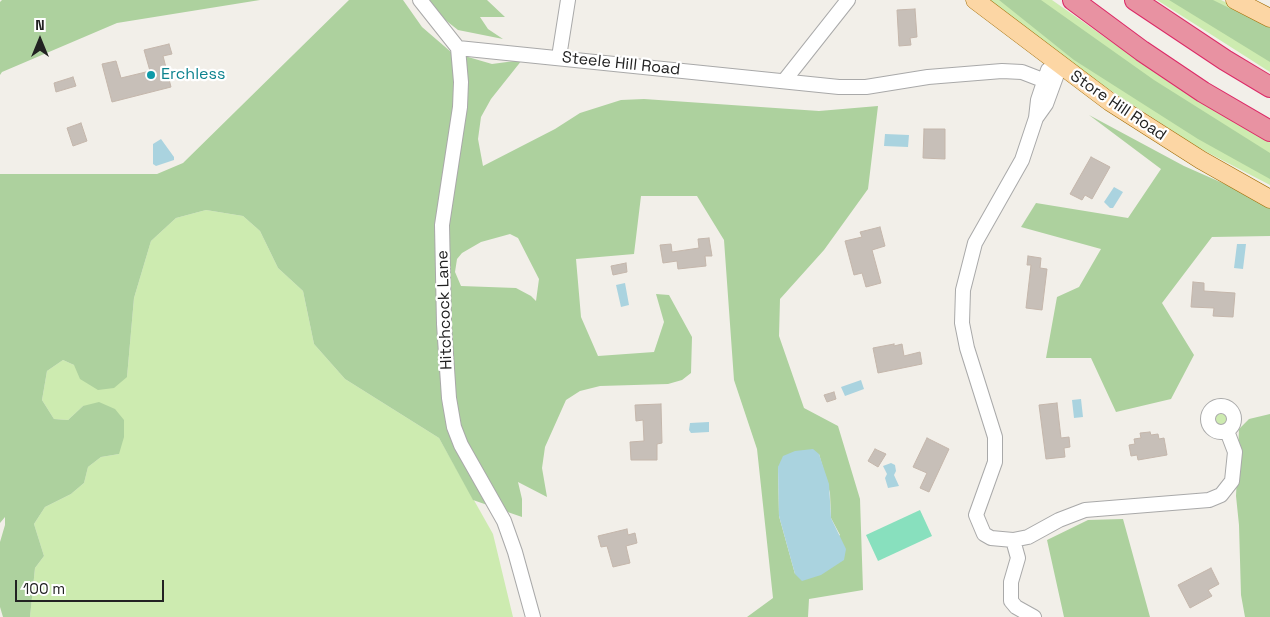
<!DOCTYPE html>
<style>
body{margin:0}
#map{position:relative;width:1270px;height:617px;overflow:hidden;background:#f2efe9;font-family:"Space Grotesk",sans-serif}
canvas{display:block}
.north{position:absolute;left:15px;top:15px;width:50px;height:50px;-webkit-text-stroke:4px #fff;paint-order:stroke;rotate:0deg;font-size:14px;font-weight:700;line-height:20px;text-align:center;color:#222}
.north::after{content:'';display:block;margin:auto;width:18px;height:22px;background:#222;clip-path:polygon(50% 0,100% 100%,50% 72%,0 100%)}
.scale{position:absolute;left:15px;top:580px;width:149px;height:22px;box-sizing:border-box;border:2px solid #222;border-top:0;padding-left:6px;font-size:15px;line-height:18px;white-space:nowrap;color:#222;-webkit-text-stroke:4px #fff;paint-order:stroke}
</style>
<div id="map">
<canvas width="1270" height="617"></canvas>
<div class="north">N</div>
<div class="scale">100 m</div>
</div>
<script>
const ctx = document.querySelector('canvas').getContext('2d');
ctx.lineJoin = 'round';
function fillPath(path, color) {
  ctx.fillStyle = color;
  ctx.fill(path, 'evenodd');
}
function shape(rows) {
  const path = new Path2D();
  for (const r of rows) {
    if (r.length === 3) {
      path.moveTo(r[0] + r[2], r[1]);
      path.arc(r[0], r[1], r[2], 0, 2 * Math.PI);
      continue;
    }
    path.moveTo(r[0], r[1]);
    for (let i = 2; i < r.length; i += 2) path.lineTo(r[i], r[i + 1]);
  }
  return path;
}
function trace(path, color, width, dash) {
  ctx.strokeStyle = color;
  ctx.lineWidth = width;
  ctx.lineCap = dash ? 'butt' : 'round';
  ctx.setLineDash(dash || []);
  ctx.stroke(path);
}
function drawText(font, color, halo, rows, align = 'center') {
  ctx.font = font + ' "Space Grotesk",sans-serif';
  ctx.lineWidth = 4.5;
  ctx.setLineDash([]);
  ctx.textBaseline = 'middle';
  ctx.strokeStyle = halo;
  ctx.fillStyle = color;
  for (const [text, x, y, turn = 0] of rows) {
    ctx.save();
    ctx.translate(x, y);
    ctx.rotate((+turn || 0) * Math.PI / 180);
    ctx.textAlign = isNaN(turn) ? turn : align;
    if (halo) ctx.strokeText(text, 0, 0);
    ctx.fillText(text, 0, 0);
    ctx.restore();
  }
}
fillPath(shape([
 [988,0,1052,0,1173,85,1270,141,1270,185,1199,148,1064,60],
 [1157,0,1221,0,1270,24,1270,72],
 [206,210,243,216,260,231,278,268,303,291,314,344,345,379,439,438,493,534,513,617,30,617,35,568,44,556,34,524,45,507,71,494,84,483,88,467,101,457,119,454,83,406,68,420,54,419,42,400,47,371,63,360,74,365,127,377,134,298,151,241,176,218],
 [1220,420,9]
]), '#cdebb0');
fillPath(shape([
 [2,0,260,0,117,23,2,72,0,75,0,2],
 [349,0,403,0,422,27,451,52,492,64,522,60,491,99,481,117,478,139,483,166,555,129,580,113,621,100,644,99,819,111,878,106,868,189,824,250,780,299,779,336,804,408,838,426,860,499,863,590,809,599,808,617,747,617,773,598,757,449,734,380,724,240,697,196,641,196,634,254,576,259,581,317,598,356,654,352,664,322,656,294,669,295,692,337,691,373,682,380,668,384,600,386,580,391,566,400,545,447,542,468,547,497,518,482,522,499,522,517,473,500,439,438,345,379,314,344,303,291,278,268,260,231,243,216,206,210,176,218,151,241,134,298,127,377,114,388,98,390,80,379,74,365,63,360,47,371,42,400,54,419,68,420,83,406,99,402,115,409,124,420,124,437,119,454,101,457,88,467,84,483,71,494,45,507,34,524,44,556,35,568,30,617,3,617,0,607,0,542,5,525,5,517,0,523,0,174,157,174,183,163],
 [510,234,518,238,539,279,536,301,531,296,516,288,461,286,455,272,457,259,462,253,481,242],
 [819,454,830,493,831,518,840,535,795,574,779,516,778,467],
 [427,0,487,0,505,17,480,17,488,29,503,39,458,30,444,19],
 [999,0,1041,0,1154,80,1270,153,1270,179,1198,139,1074,60],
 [1169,0,1213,0,1270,28,1270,62],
 [1089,115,1184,166,1270,204,1270,236,1212,237,1162,303,1194,355,1171,399,1116,412,1091,358,1046,358,1057,297,1079,287,1101,249,1021,227,1036,203,1128,218,1161,169],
 [1270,414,1270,617,1245,617,1241,595,1239,525,1236,496,1239,429,1249,419],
 [1123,519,1150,617,1064,617,1047,540,1088,520]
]), '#add19e');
fillPath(shape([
 [920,510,932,536,878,561,866,535]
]), '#88e0be');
fillPath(shape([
 [885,134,909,135,908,147,884,146],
 [161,139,174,157,174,160,156,166,153,164,153,144],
 [1114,187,1123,192,1113,208,1110,208,1104,202],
 [1237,244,1246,244,1243,269,1234,268],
 [625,283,629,305,621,307,616,285],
 [861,380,864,389,845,396,841,387],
 [1081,399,1083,417,1074,418,1072,400],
 [709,422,709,432,691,433,689,430,690,423],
 [813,449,819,454,829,484,831,518,846,549,844,560,821,575,802,581,795,574,779,516,778,467,783,456,795,451],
 [891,463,895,465,896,471,894,475,899,486,888,488,885,478,887,474,883,466]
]), '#aad3df');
const building = shape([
 [915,9,917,37,910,38,911,45,899,46,897,10,915,9],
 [169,44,172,54,163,56,171,87,112,102,102,64,116,61,121,78,150,71,144,50,169,44],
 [73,77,76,86,56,92,54,83,73,77],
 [81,123,87,141,73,146,67,128,81,123],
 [924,129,945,129,945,159,923,158,924,129],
 [1091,157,1110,167,1092,199,1085,195,1082,200,1070,194,1091,157],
 [880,227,885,246,872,250,881,283,866,287,862,273,854,275,845,241,862,237,860,232,880,227],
 [709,238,712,256,705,256,706,266,678,269,677,261,663,263,660,245,671,244,672,252,699,248,698,239,709,238],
 [1028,256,1041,258,1040,268,1047,269,1042,310,1026,308,1031,265,1027,265,1028,256],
 [626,263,627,272,613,275,611,266,626,263],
 [1193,282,1204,283,1204,291,1235,293,1233,317,1213,316,1214,308,1191,307,1193,282],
 [894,344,894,346,902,344,904,356,920,352,922,364,878,373,873,348,894,344],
 [834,392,836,399,827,402,824,395,834,392],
 [1057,403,1061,438,1069,437,1070,447,1064,448,1065,457,1046,459,1039,405,1057,403],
 [661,404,662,443,657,444,657,460,631,460,630,442,644,441,643,420,636,421,635,405,661,404],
 [1150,432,1151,435,1158,434,1159,439,1164,438,1167,455,1138,460,1137,455,1131,456,1129,445,1135,444,1134,439,1141,438,1140,433,1150,432],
 [927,438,949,449,929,492,920,488,927,473,913,467,927,438],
 [875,449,886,454,878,467,868,461,875,449],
 [627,529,628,535,635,533,637,543,626,546,630,563,613,567,607,546,601,547,598,536,627,529],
 [1211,568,1219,584,1208,590,1212,596,1190,608,1178,585,1211,568]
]);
fillPath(building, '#c7bfb8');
trace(building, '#c4b6ab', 1);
const minor = shape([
 [420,0,458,48,461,82,460,107,442,225,444,324,449,398,454,427,461,445,504,521,515,552,533,617],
 [458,48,839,87,866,87,928,77,1002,71,1022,72,1053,84],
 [559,57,568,0],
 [1057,64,1057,74,1046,104,1036,118,1038,100,1048,70,1057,64],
 [784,81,848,0],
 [1036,118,1022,160,975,243,963,290,962,323,967,348,995,437,995,462,976,515,984,534,991,538,1013,540,1028,537,1059,520,1085,510,1209,500,1221,495,1232,481,1235,452,1227,431],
 [1221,419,13],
 [1013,540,1018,558,1011,582,1011,601,1016,607,1034,617]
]);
const major = shape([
 [975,0,1110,102,1201,160,1270,199],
 [1235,0,1270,18]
]);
const highway = shape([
 [1073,0,1142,51,1203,92,1270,131],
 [1135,0,1225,60,1270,87]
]);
trace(minor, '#a9a9a9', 16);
trace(major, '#a06b00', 19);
trace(highway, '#dc2a67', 22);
trace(minor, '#fff', 14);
trace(major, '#fcd6a4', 18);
trace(highway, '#e892a2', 20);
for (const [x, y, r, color] of [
 [151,75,5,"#0f9aa8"]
]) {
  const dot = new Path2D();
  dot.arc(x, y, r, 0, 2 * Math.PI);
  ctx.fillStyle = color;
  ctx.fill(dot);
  trace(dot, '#fff', 2);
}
drawText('16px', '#222', '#fff', [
 ["Steele Hill Road",621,64,6],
 ["Store Hill Road",1118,106,34],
 ["Hitchcock Lane",445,310,-92]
]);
drawText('16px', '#0d838f', '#fff', [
 ["Erchless",161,75]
], 'left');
</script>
